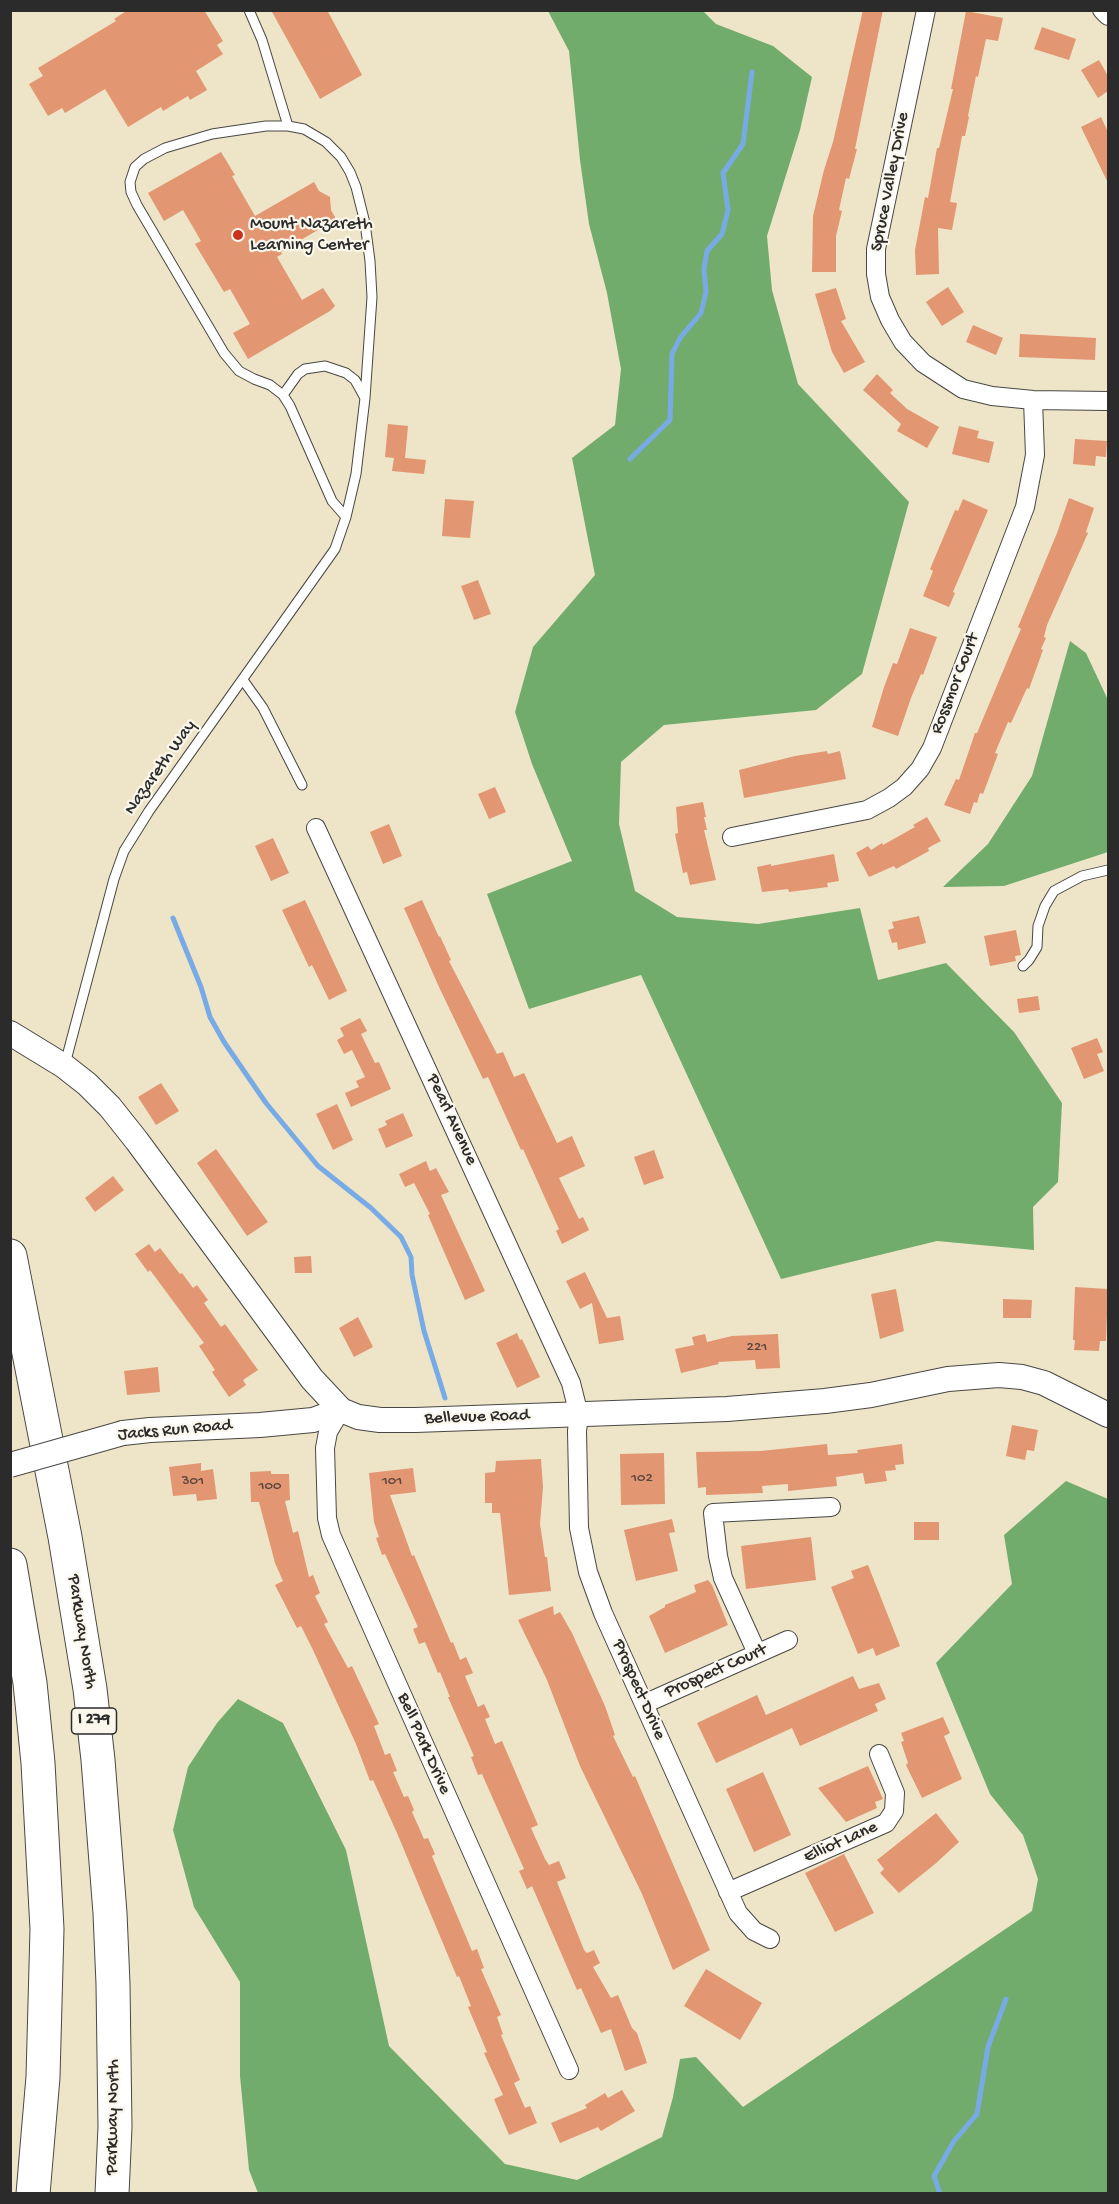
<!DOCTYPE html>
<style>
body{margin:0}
#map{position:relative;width:1119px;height:2204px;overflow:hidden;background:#eee5c8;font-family:"Gochi Hand",sans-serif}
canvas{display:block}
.frame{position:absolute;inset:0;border:12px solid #2b2b2b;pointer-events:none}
</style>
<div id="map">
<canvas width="1119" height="2204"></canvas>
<div class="frame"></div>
</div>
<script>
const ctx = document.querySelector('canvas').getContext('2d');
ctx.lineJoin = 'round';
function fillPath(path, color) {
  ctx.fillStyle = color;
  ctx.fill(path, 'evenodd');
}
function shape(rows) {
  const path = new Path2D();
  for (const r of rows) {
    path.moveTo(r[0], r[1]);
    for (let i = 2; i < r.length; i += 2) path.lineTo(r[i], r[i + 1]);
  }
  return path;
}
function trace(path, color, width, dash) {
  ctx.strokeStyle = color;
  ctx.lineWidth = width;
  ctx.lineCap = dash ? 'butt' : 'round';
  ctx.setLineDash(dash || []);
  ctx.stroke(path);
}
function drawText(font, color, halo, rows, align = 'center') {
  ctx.font = font + ' "Gochi Hand",sans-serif';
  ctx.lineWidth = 4.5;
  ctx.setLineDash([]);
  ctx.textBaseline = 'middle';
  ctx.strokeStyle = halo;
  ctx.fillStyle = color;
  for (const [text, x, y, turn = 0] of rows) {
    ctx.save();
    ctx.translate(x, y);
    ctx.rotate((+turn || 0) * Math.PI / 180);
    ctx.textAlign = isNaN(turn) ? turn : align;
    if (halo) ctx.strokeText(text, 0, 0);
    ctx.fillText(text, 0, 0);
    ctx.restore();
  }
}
fillPath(shape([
 [548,11,703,11,716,24,773,46,812,77,800,130,767,236,772,290,798,384,909,502,862,674,816,710,664,725,621,762,619,824,635,891,677,917,758,924,860,908,878,980,946,963,1014,1032,1062,1103,1058,1182,1033,1207,1034,1250,937,1241,781,1279,641,975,529,1009,487,894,572,861,532,764,515,712,533,647,595,575,572,458,615,425,621,369,607,293,589,224,580,160,569,51],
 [1070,641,1086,653,1108,700,1108,852,1004,886,943,887,988,844,1032,776],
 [1066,1481,1108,1499,1108,2193,258,2193,249,2170,240,2076,240,1982,194,1907,173,1830,188,1767,217,1723,238,1699,283,1723,346,1850,389,2046,505,2164,577,2180,662,2137,673,2097,680,2059,696,2057,743,2107,1032,1911,1038,1879,1023,1835,990,1794,936,1663,1012,1584,1004,1535]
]), '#72ac6c');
trace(shape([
 [630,459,670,420,672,354,680,338,701,313,706,292,704,269,707,251,722,234,728,210,723,173,743,144,752,72],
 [173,918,201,987,210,1017,224,1042,266,1103,318,1166,371,1208,401,1237,411,1257,412,1275,424,1331,445,1398],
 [940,2194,934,2176,954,2141,977,2114,988,2047,1006,1999]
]), '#78abe5', 5);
fillPath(shape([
 [128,10,204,10,223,41,217,45,223,54,196,71,207,90,190,100,188,96,163,111,161,107,128,127,105,89,65,113,62,108,48,116,29,84,43,76,38,68,116,21,114,19],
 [271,10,327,10,362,75,320,99],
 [863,10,883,10,855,149,857,149,849,179,846,178,839,210,842,211,836,236,836,272,812,272,813,216,824,170,833,142],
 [966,11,1003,18,998,41,986,39,978,77,976,76,968,116,969,117,965,136,962,136,950,202,957,203,952,230,938,228,939,274,916,275,915,250,925,197,928,198,937,148,939,148,953,89,951,89],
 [1042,27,1076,39,1069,60,1034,49],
 [1099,60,1108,76,1108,91,1098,98,1081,70],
 [1101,117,1108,132,1108,183,1081,127],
 [221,152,235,175,232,176,255,216,314,182,319,191,330,197,331,210,336,219,281,252,282,254,277,257,302,300,323,288,335,306,330,311,248,359,233,333,250,324,230,289,224,292,195,244,201,241,183,210,164,221,148,193],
 [948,287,964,312,942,326,926,302],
 [836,288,846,319,841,321,865,362,844,373,832,352,815,294],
 [973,325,1003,338,996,355,966,342],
 [1020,334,1096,338,1095,360,1019,357],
 [877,374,893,390,890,393,907,409,939,427,927,448,897,431,901,424,863,390],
 [388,424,408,426,405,458,426,460,424,474,392,471,394,458,385,457],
 [959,426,979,431,977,438,994,442,989,463,952,454],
 [1075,439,1107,441,1106,457,1096,456,1095,466,1073,464],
 [1069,498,1094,508,1086,532,1088,533,1047,625,1044,637,1046,638,1041,649,1043,650,1029,689,1027,688,1011,723,1008,722,995,753,998,754,983,794,980,793,977,803,974,802,970,814,944,805,956,779,959,780,975,733,977,733,1011,652,1021,629,1018,627,1057,533],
 [445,499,474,501,470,538,442,536],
 [963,499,988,510,953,592,955,593,949,607,923,596,933,571,930,569,955,510,958,511],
 [478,580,491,614,474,620,461,586],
 [910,628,937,637,923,675,921,674,911,698,898,736,872,727,884,687,893,663,897,664],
 [827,751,828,754,840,751,846,779,744,798,739,770,795,756],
 [495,787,506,812,489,819,478,794],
 [703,802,706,817,704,817,707,830,704,830,716,880,690,885,687,872,683,873,675,834,678,833,676,807],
 [927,817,941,841,928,848,929,851,896,869,894,866,869,877,856,853,868,846,871,850,882,843,883,845,915,827,913,825],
 [389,824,402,856,383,864,370,832],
 [273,838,289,873,271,881,255,846],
 [834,854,839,881,827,883,828,887,789,892,788,889,762,892,757,867,771,864,771,866],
 [305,900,347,991,329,1000,312,965,309,967,282,910],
 [422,900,439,937,440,936,451,960,449,961,497,1054,503,1052,514,1077,524,1073,557,1143,572,1136,585,1166,559,1178,579,1219,583,1217,589,1230,562,1244,556,1231,559,1229,549,1207,523,1149,521,1150,488,1077,483,1079,439,987,404,908],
 [919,916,926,943,898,950,897,942,892,943,888,930,894,928,892,922],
 [1016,930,1021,955,1015,956,1016,961,990,966,984,936],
 [1038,996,1040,1010,1019,1013,1017,999],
 [360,1018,367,1031,361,1034,375,1063,379,1062,391,1089,351,1107,345,1093,359,1087,356,1081,365,1077,352,1050,344,1054,337,1040,344,1036,340,1028],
 [1097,1038,1103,1052,1097,1054,1104,1071,1084,1079,1071,1048],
 [161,1083,179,1111,156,1125,138,1097],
 [337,1104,353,1140,333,1150,316,1114],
 [403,1113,413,1136,386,1148,378,1129,387,1125,385,1121],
 [216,1149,268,1222,247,1236,197,1163],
 [654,1150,664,1178,644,1185,634,1157],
 [426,1161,430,1171,436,1168,449,1192,441,1195,485,1291,465,1300,428,1215,430,1214,414,1183,405,1187,399,1174],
 [113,1176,124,1190,95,1212,85,1198],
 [149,1244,155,1252,160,1248,180,1274,182,1273,193,1288,197,1285,208,1300,204,1303,221,1327,225,1324,258,1370,243,1380,246,1385,229,1397,212,1372,215,1370,199,1346,204,1343,150,1270,148,1272,135,1254],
 [311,1256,312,1273,295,1273,294,1257],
 [585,1272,607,1318,620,1316,624,1340,599,1344,592,1303,580,1309,566,1281],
 [1075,1287,1108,1289,1106,1341,1100,1341,1099,1351,1074,1350,1075,1340,1073,1340],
 [896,1289,904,1331,880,1339,871,1294],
 [1003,1299,1032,1300,1031,1318,1003,1318],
 [358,1317,373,1347,354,1357,339,1328],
 [517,1333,520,1340,522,1339,540,1377,517,1388,496,1343],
 [705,1334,707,1342,732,1336,778,1334,780,1368,756,1369,755,1360,718,1362,719,1364,681,1373,675,1349,694,1345,692,1337],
 [158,1367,160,1392,127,1395,124,1371],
 [1012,1425,1038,1430,1034,1451,1027,1450,1025,1460,1006,1456],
 [827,1444,828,1455,858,1453,857,1450,902,1444,904,1464,895,1465,896,1470,885,1471,887,1481,865,1484,863,1473,836,1477,837,1486,788,1491,788,1484,762,1486,763,1493,706,1495,706,1487,698,1488,696,1452,761,1451],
 [664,1453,665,1504,621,1505,620,1454],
 [541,1459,543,1487,540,1524,545,1557,547,1557,551,1591,509,1595,500,1513,492,1513,492,1503,485,1503,485,1473,495,1472,496,1461],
 [201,1463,201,1471,213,1469,217,1499,197,1501,196,1494,173,1496,169,1467],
 [413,1468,416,1492,390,1495,412,1556,414,1555,451,1643,453,1642,460,1660,466,1657,473,1673,465,1676,478,1707,484,1704,490,1717,485,1719,495,1744,502,1741,538,1825,531,1828,545,1859,549,1865,559,1861,566,1878,557,1882,584,1950,587,1953,594,1950,600,1963,593,1967,611,1998,618,1995,632,2028,637,2033,647,2063,625,2071,611,2029,601,2033,581,1988,577,1990,532,1886,527,1889,519,1871,524,1869,482,1774,478,1775,471,1757,474,1756,448,1697,450,1697,440,1672,438,1673,425,1642,419,1644,413,1629,418,1627,405,1598,385,1554,382,1555,376,1538,379,1537,374,1522,369,1473],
 [271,1471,271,1474,289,1474,290,1500,285,1501,293,1533,298,1531,309,1577,313,1575,320,1593,315,1596,328,1622,324,1624,348,1668,352,1666,379,1724,374,1726,385,1755,390,1753,397,1771,393,1772,404,1797,408,1796,414,1810,412,1812,424,1839,428,1838,435,1854,432,1856,472,1951,477,1949,484,1968,481,1969,501,2015,497,2017,503,2034,501,2035,520,2080,514,2083,525,2108,530,2106,537,2123,509,2135,494,2099,503,2095,484,2053,487,2052,468,2007,471,2006,459,1976,457,1977,397,1833,373,1780,370,1781,356,1744,313,1650,301,1626,297,1628,275,1585,283,1581,275,1563,259,1502,251,1502,250,1472],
 [672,1519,675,1532,669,1533,678,1571,636,1581,624,1530],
 [914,1522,939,1522,939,1540,914,1540],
 [811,1537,816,1580,746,1589,741,1546],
 [868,1565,900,1646,876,1656,873,1648,858,1654,831,1587,854,1578,851,1571],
 [708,1580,712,1585,728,1625,665,1653,649,1616,665,1607,665,1605,696,1592,694,1585],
 [553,1606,554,1615,560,1612,572,1633,605,1706,615,1735,613,1736,633,1777,635,1776,710,1950,673,1970,642,1894,580,1766,547,1680,518,1620],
 [853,1676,859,1689,879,1683,886,1699,875,1704,878,1711,800,1746,792,1728,716,1763,697,1723,757,1695,766,1715],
 [943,1717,950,1733,944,1736,962,1779,922,1798,906,1765,908,1763,901,1742,904,1741,901,1733],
 [868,1766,883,1799,875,1802,877,1808,846,1822,818,1788],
 [763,1772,791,1835,754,1852,726,1789],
 [936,1813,959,1842,935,1864,899,1893,880,1873,884,1869,877,1860],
 [844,1854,874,1913,835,1932,805,1873],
 [706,1969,762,2003,740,2040,684,2006],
 [622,2090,635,2111,601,2131,598,2127,560,2143,551,2123,587,2108,585,2105,605,2093,608,2098]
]), '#e29672');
const service = shape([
 [249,10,262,40,288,126],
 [283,395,298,374,305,369,325,366,346,373,355,380,365,398],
 [243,680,263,708,302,785],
 [1023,966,1029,960,1037,947,1038,926,1045,906,1054,891,1082,876,1108,870],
 [65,1064,114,879,124,851,149,811,335,549,346,517,356,474,365,398,372,297,370,261,365,223,356,187,350,172,341,157,326,142,304,129,288,126,266,126,212,134,165,148,144,159,135,167,130,182,131,192,137,205,224,353,239,371,254,379,270,385,283,395,290,406,332,501,346,517]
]);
const minor = shape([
 [926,10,876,249,876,274,880,297,890,320,903,342,923,363,963,389,992,396,1033,400,1108,401],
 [1102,10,1108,16],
 [316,828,571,1383,579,1415,577,1431,579,1528,588,1572,603,1613,738,1913,754,1931,770,1939],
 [732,837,867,810,889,798,904,787,920,769,932,748,1025,507,1035,455,1033,400],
 [341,1410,328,1432,325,1448,327,1518,331,1535,569,2070],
 [757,1653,723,1578,718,1556,713,1513,831,1507],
 [644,1704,788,1640],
 [728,1892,886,1823,894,1811,895,1793,879,1754]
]);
const tertiary = shape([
 [10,1033,64,1066,87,1084,110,1107,137,1141,312,1379,341,1410,358,1417,380,1420,415,1420,727,1409,825,1401,871,1395,948,1379,999,1375,1022,1377,1044,1383,1108,1415],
 [123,1433,150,1430,260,1425,313,1420,341,1410]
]);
const motorway = shape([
 [10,1256,65,1537,90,1689,98,1760,110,1913,113,1984,115,2127,112,2194],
 [10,1565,30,1683,38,1763,47,1929,43,2077,33,2194]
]);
trace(service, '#484743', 11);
trace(minor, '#484743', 20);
trace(tertiary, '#484743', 26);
trace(motorway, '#484743', 35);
trace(service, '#fff', 9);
trace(minor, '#fff', 18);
trace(tertiary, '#fff', 24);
trace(motorway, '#fff', 33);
const tertiaryBridge = shape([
 [10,1465,123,1433]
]);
trace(tertiaryBridge, '#484743', 26, []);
trace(tertiaryBridge, '#fff', 24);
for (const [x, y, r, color] of [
 [238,235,6,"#c8321e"]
]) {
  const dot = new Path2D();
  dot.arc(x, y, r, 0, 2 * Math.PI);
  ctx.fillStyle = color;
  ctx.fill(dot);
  trace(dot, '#fbf7ec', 2);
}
drawText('15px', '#59463d', null, [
 ["221",757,1348],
 ["102",642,1479],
 ["301",193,1482],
 ["101",392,1482],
 ["100",270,1487]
]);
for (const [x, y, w] of [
 [94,1721,45]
]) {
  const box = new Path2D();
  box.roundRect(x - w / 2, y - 13, w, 26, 4.5);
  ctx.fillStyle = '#fbf7ec';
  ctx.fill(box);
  trace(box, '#2b2b2b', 1.5);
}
drawText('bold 16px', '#2b2b2b', null, [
 ["I 279",94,1721]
]);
drawText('18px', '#2b2b2b', '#fbf7ec', [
 ["Spruce Valley Drive",891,182,-79],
 ["Rossmor Court",956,684,-69],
 ["Nazareth Way",161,768,-55],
 ["Pearl Avenue",451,1120,65],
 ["Bellevue Road",477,1418,-2],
 ["Jacks Run Road",175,1431,-5],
 ["Parkway North",81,1632,81],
 ["Prospect Court",716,1672,-24],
 ["Prospect Drive",638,1690,66],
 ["Bell Park Drive",423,1744,66],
 ["Elliot Lane",841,1843,-24],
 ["Parkway North",114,2117,-89]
]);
drawText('18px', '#2b2b2b', '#fbf7ec', [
 ["Mount Nazareth",250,225],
 ["Learning Center",250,246]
], 'left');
</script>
